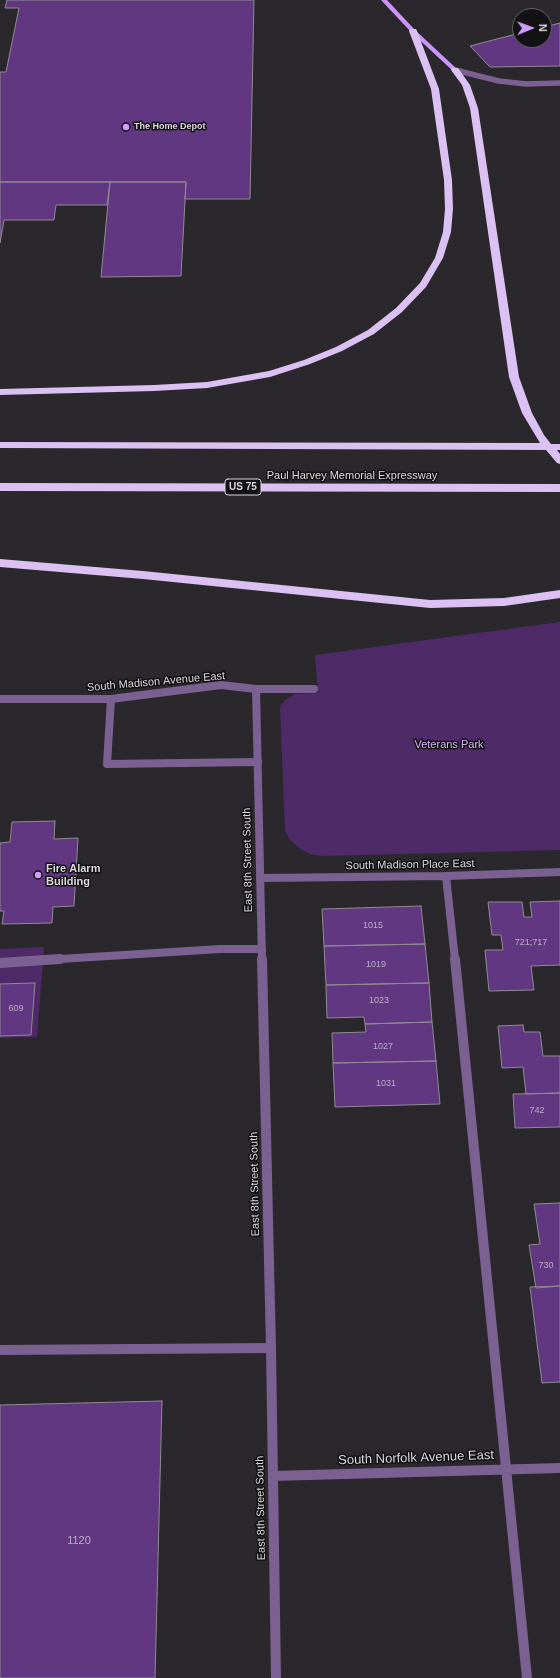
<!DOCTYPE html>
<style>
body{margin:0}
#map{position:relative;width:560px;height:1678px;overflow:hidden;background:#2a282c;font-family:Arial,sans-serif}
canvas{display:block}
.north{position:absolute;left:512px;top:8px;width:40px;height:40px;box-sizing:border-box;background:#121113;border:1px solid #626063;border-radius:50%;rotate:89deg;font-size:11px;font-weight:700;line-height:16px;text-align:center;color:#d9d7da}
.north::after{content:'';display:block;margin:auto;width:14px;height:18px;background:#d19dfe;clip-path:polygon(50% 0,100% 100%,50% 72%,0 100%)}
</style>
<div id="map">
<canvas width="560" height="1678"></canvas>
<div class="north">N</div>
</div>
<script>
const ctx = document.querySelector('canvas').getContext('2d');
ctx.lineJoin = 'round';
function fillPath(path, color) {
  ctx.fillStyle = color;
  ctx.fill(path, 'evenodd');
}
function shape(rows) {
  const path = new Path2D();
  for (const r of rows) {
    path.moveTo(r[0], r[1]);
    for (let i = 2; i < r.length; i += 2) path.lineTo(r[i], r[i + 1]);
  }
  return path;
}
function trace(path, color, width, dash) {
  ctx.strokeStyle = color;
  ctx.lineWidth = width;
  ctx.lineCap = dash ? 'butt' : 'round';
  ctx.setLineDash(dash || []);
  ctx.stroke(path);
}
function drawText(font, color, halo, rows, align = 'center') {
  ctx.font = font + ' Arial,sans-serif';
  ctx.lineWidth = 3;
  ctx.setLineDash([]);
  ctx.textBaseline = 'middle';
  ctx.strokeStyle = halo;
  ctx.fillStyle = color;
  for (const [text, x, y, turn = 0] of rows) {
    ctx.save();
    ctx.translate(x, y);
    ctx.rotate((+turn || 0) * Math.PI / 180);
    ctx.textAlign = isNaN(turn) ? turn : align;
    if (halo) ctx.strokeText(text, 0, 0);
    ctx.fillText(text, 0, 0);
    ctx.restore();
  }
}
fillPath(shape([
 [560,622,560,850,322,856,310,854,299,848,290,840,285,831,280,707,285,700,295,694,318,693,315,655],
 [44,947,37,1037,0,1038,0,949]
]), '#4e2b68');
const building = shape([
 [7,0,254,0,250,199,185,199,186,182,0,182,0,72,6,72,19,8,5,8,7,0],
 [560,23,560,66,490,67,470,46,520,33,520,40,544,40,544,27,560,23],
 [0,182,110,182,107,205,56,205,54,220,4,220,0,243,0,182],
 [110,182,186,182,181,276,101,277,110,182],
 [55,821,54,839,78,838,74,906,53,907,52,923,2,924,4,911,0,911,0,843,10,842,12,822,55,821],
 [560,901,560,965,531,966,534,990,489,991,485,950,503,950,501,935,492,935,488,902,522,902,524,917,532,917,530,902,560,901],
 [421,906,425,944,324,946,322,909,421,906],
 [425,944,429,983,326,985,324,946,425,944],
 [35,983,31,1035,0,1036,0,984,35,983],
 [429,983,432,1022,365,1024,364,1017,327,1018,326,985,429,983],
 [432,1022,436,1061,333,1063,332,1033,366,1032,365,1024,432,1022],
 [523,1025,524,1032,540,1032,543,1056,560,1056,560,1093,526,1094,523,1067,502,1068,498,1026,523,1025],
 [436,1061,440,1104,335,1107,333,1063,436,1061],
 [560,1093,560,1127,515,1128,513,1094,560,1093],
 [560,1203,560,1286,536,1288,529,1245,540,1244,534,1204,560,1203],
 [560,1286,560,1382,542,1383,530,1287,560,1286],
 [162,1401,155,1678,0,1678,0,1405,162,1401]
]);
fillPath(building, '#613781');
trace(building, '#8f8c91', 1);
trace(shape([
 [111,699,107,764,258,762],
 [44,960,220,949,262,949]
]), '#7b6092', 8);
trace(shape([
 [0,963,60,959],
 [0,1350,271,1348]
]), '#7b6092', 10);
trace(shape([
 [455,70,499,81,526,84,560,83]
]), '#7b6092', 5.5);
trace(shape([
 [256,689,262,960],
 [0,699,111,699,221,685,256,689,314,689],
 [446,876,455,960],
 [260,878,446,876,560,872]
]), '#7b6092', 8);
trace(shape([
 [262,959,271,1348,276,1678],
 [455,959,527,1678],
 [273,1476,560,1468]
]), '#7b6092', 10);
fillPath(shape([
 [381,0,387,0,415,30,457,69,457,71,453,71,411,32,381,0]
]), '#ce94fe');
fillPath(shape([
 [410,29,416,29,417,31,439,89,452,180,453,209,451,232,443,258,426,287,402,312,374,334,342,351,310,364,270,377,207,388,154,391,0,395,0,389,154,385,207,382,269,371,304,360,336,347,368,330,396,308,420,283,435,258,443,232,445,209,444,180,431,89,409,31,410,29],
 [452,68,458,68,470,85,478,108,519,377,532,413,544,435,551,444,560,444,560,450,557,450,560,454,560,464,557,463,546,450,0,448,0,442,540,443,522,413,509,377,470,108,462,85,451,70,452,68],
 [0,483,560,484,560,492,0,491,0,483],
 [0,559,143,571,430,600,504,598,560,590,560,598,504,606,430,608,143,579,0,567,0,559]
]), '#dbc1f3');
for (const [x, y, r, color] of [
 [126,127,4,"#d19dfe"],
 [38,875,4,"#d19dfe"]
]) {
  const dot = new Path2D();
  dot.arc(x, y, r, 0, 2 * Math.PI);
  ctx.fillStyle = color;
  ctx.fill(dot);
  trace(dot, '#121113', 1.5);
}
drawText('bold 9px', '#d9d7da', '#121113', [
 ["The Home Depot",134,127]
], 'left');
drawText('9px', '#bbafc4', null, [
 ["1015",373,926],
 ["721;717",531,943],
 ["1019",376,965],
 ["1023",379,1001],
 ["609",16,1009],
 ["1027",383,1047],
 ["1031",386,1084],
 ["742",537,1111],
 ["730",546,1266]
]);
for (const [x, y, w] of [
 [243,487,36]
]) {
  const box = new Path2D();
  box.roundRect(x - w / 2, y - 8, w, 16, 3);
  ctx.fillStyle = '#121113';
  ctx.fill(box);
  trace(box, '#d9d7da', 1);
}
drawText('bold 10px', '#d9d7da', null, [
 ["US 75",243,487]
]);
drawText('11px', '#d9d7da', '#121113', [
 ["Paul Harvey Memorial Expressway",352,476],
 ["South Madison Avenue East",156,682,-5],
 ["East 8th Street South",248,860,-91],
 ["South Madison Place East",410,865,-1],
 ["East 8th Street South",255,1184,-91],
 ["East 8th Street South",261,1508,-91]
]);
drawText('11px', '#d5b4f2', '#121113', [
 ["Veterans Park",449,745]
]);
drawText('bold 11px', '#d9d7da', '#121113', [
 ["Fire Alarm",46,869],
 ["Building",46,882]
], 'left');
drawText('11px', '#bbafc4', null, [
 ["1120",79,1541]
]);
drawText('13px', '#d9d7da', '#121113', [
 ["South Norfolk Avenue East",416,1458,-2]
]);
</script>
